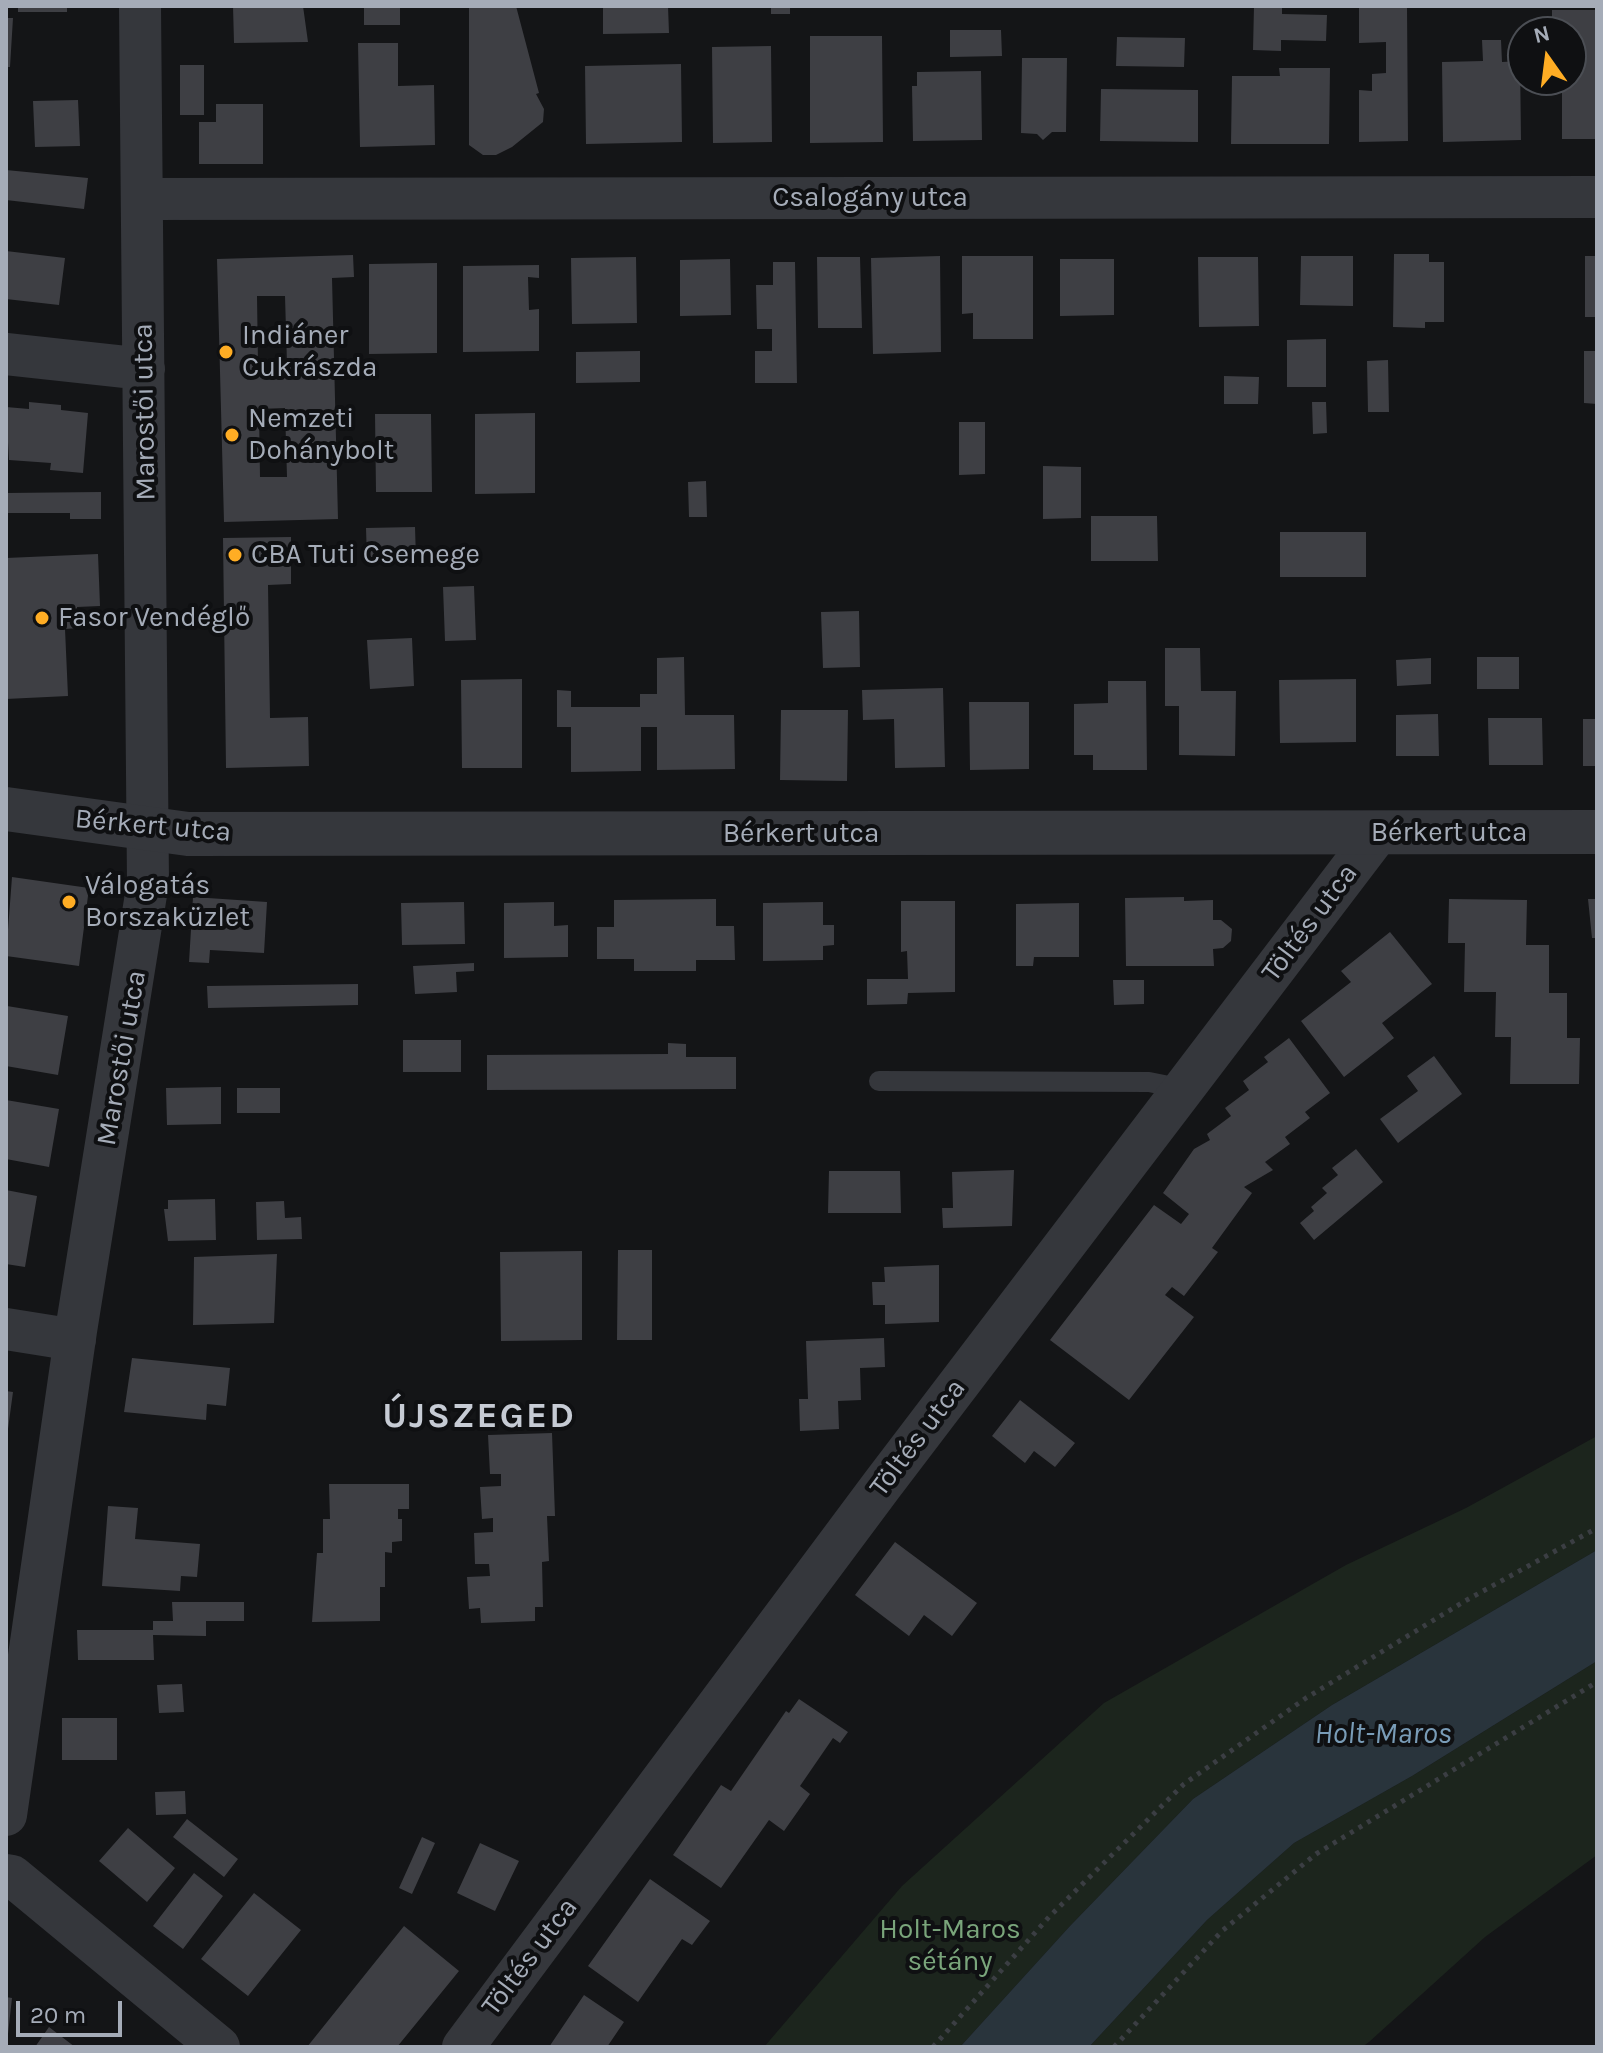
<!DOCTYPE html>
<meta charset="utf-8">
<style>
body{margin:0}
#map{position:relative;width:1603px;height:2053px;overflow:hidden;background:#141517;font-family:Karla,sans-serif}
canvas{display:block}
.frame{position:absolute;inset:0;border:8px solid #a5acb8;pointer-events:none}
.north{position:absolute;left:1507px;top:16px;width:80px;height:80px;box-sizing:border-box;background:#0f1012;border:2px solid #4b4e54;border-radius:50%;rotate:346deg;font-size:22px;font-weight:700;line-height:32px;text-align:center;color:#a5acb8}
.north::after{content:'';display:block;margin:auto;width:28px;height:36px;background:#ffad24;clip-path:polygon(50% 0,100% 100%,50% 72%,0 100%)}
.scale{position:absolute;left:16px;top:2001px;width:106px;height:36px;box-sizing:border-box;border:4px solid #a5acb8;border-top:0;padding-left:10px;font-size:24px;line-height:28px;white-space:nowrap;color:#a5acb8;-webkit-text-stroke:6px #0f1012;paint-order:stroke}
</style>
<div id="map">
<canvas width="1603" height="2053"></canvas>
<div class="frame"></div>
<div class="north">N</div>
<div class="scale">20 m</div>
</div>
<script>
const ctx = document.querySelector('canvas').getContext('2d');
ctx.lineJoin = 'round';
function fillPath(path, color) {
  ctx.fillStyle = color;
  ctx.fill(path, 'evenodd');
}
function shape(rows) {
  const path = new Path2D();
  for (const r of rows) {
    path.moveTo(r[0], r[1]);
    for (let i = 2; i < r.length; i += 2) path.lineTo(r[i], r[i + 1]);
  }
  return path;
}
function trace(path, color, width, dash) {
  ctx.strokeStyle = color;
  ctx.lineWidth = width;
  ctx.lineCap = dash ? 'butt' : 'round';
  ctx.setLineDash(dash || []);
  ctx.stroke(path);
}
function drawText(font, color, halo, rows, align = 'center') {
  ctx.font = font + ' Karla,sans-serif';
  ctx.lineWidth = 8;
  ctx.setLineDash([]);
  ctx.textBaseline = 'middle';
  ctx.strokeStyle = halo;
  ctx.fillStyle = color;
  for (const [text, x, y, turn = 0] of rows) {
    ctx.save();
    ctx.translate(x, y);
    ctx.rotate((+turn || 0) * Math.PI / 180);
    ctx.textAlign = isNaN(turn) ? turn : align;
    if (halo) ctx.strokeText(text, 0, 0);
    ctx.fillText(text, 0, 0);
    ctx.restore();
  }
}
fillPath(shape([
 [1597,1436,1597,1550,1332,1705,1193,1799,1070,1926,960,2047,764,2047,902,1886,1104,1703,1346,1565,1466,1508],
 [1597,1661,1597,1855,1485,1937,1369,2042,1362,2047,1089,2047,1207,1920,1294,1843,1412,1776]
]), '#1c251d');
fillPath(shape([
 [1597,1550,1597,1661,1412,1776,1294,1843,1207,1920,1089,2047,960,2047,1070,1926,1193,1799,1332,1705]
]), '#29343c');
fillPath(shape([
 [18,6,67,6,67,12,18,12],
 [233,6,303,6,308,42,234,43],
 [364,6,400,6,400,25,364,25],
 [469,6,516,6,539,93,536,94,544,109,543,122,512,147,496,155,483,155,469,145],
 [603,6,668,6,669,33,603,34],
 [771,6,790,6,790,14,771,14],
 [1254,6,1282,6,1282,14,1327,15,1326,41,1281,40,1281,51,1253,50],
 [1359,6,1407,6,1408,141,1359,142,1359,90,1372,91,1372,74,1386,73,1386,42,1359,43],
 [1552,10,1597,10,1597,139,1562,139,1562,92,1553,92,1553,80,1571,80,1571,32,1552,32],
 [6,18,13,18,10,67,6,67],
 [950,30,1001,30,1002,56,950,57],
 [810,36,882,36,883,142,810,143],
 [1117,37,1185,38,1184,67,1116,66],
 [1482,40,1501,40,1502,62,1520,61,1521,140,1443,142,1442,62,1483,61],
 [358,43,398,43,398,86,434,85,435,145,360,147],
 [771,46,772,142,713,143,712,47],
 [1022,58,1067,58,1066,132,1052,132,1043,140,1037,134,1021,133],
 [681,64,682,142,586,144,585,66],
 [180,65,204,65,204,115,180,115],
 [1279,68,1330,68,1329,144,1231,144,1232,76,1280,76],
 [981,71,982,140,913,141,912,86,917,86,917,72],
 [1101,89,1198,90,1198,142,1100,141],
 [78,100,80,146,35,147,33,101],
 [216,104,263,104,263,164,199,164,199,122,216,122],
 [6,170,88,178,84,209,6,200],
 [6,251,65,258,59,305,6,299],
 [1394,254,1429,254,1429,262,1444,262,1444,322,1425,322,1425,328,1393,327],
 [353,255,354,277,332,278,338,519,224,522,217,259],
 [257,296,285,296,287,364,258,364],
 [285,408,287,477,260,477,259,409],
 [940,256,941,352,873,354,871,258],
 [962,256,1033,256,1033,339,973,339,973,313,962,314],
 [1301,256,1353,256,1353,306,1300,305],
 [1585,256,1597,256,1597,317,1585,317],
 [636,257,637,323,572,324,571,258],
 [817,257,860,257,862,328,818,328],
 [1198,257,1258,257,1259,326,1199,327],
 [730,259,731,315,680,316,680,260],
 [1060,259,1114,259,1114,315,1060,316],
 [773,262,795,262,797,383,755,383,755,351,772,351,772,329,757,329,756,285,773,285],
 [437,263,437,353,369,354,369,264],
 [539,265,539,278,528,277,529,310,539,309,539,351,463,352,463,266],
 [1326,339,1326,387,1287,387,1287,340],
 [640,351,640,382,576,383,576,352],
 [1584,351,1597,351,1597,404,1584,403],
 [1388,360,1389,412,1368,412,1367,361],
 [1224,376,1259,377,1258,404,1224,404],
 [29,402,61,405,61,410,88,413,83,473,50,470,51,463,9,460,6,407,29,409],
 [1312,402,1326,402,1327,433,1313,434],
 [535,413,535,493,475,494,475,414],
 [375,414,431,414,432,492,376,492],
 [959,422,985,422,985,474,959,475],
 [1043,466,1081,467,1081,518,1043,519],
 [706,481,707,517,689,517,688,482],
 [101,492,101,519,70,519,70,513,6,513,6,493],
 [1091,516,1157,516,1158,561,1091,561],
 [415,527,416,559,367,560,366,528],
 [1280,532,1366,532,1366,577,1280,577],
 [291,537,291,584,268,585,270,718,308,717,309,766,226,768,223,538],
 [98,554,100,606,77,607,78,628,65,629,68,696,6,699,6,558],
 [474,586,476,640,445,641,443,587],
 [859,611,860,667,823,668,821,612],
 [412,638,414,686,370,689,367,640],
 [1165,648,1200,648,1201,691,1236,691,1235,756,1179,755,1179,706,1165,706],
 [684,657,685,715,734,715,735,769,657,770,657,727,641,727,641,771,571,772,571,727,557,727,557,690,571,691,571,707,640,707,640,694,657,694,657,658],
 [1477,657,1519,657,1519,689,1477,689],
 [1431,658,1431,684,1397,686,1396,660],
 [522,679,522,768,462,768,461,680],
 [1356,679,1356,742,1280,743,1279,680],
 [1108,681,1146,681,1147,770,1093,770,1093,755,1074,755,1074,704,1108,703],
 [943,688,945,767,895,768,894,719,863,720,862,690],
 [969,702,1029,702,1029,769,970,770],
 [781,710,848,710,847,781,780,780],
 [1438,714,1439,756,1396,756,1396,715],
 [1488,718,1542,718,1543,765,1489,765],
 [1583,719,1597,719,1597,766,1583,766],
 [12,877,89,888,79,966,6,956],
 [193,897,267,902,264,953,210,950,209,963,189,962],
 [1184,897,1184,901,1213,900,1213,920,1221,920,1232,929,1231,941,1223,948,1213,949,1214,966,1126,966,1125,898],
 [716,899,716,926,734,926,735,960,696,960,696,971,634,971,634,959,597,959,597,927,614,927,614,900],
 [1449,899,1527,900,1526,945,1549,945,1549,993,1567,993,1567,1038,1580,1038,1579,1084,1510,1084,1511,1037,1495,1037,1496,992,1464,992,1465,943,1448,943],
 [1588,899,1597,899,1597,938,1592,938],
 [901,901,955,901,955,992,908,993,907,1004,867,1005,867,979,908,979,907,951,901,952],
 [464,902,465,944,402,945,401,903],
 [554,902,554,926,568,925,568,957,504,958,504,903],
 [823,902,823,925,834,925,834,945,823,946,823,960,763,961,763,903],
 [1079,903,1079,957,1034,957,1033,966,1016,966,1016,904],
 [1390,932,1432,984,1382,1023,1394,1038,1344,1077,1301,1021,1351,982,1341,971],
 [474,963,474,971,456,972,457,992,415,994,413,966],
 [1113,980,1144,980,1144,1004,1114,1005],
 [358,984,358,1005,208,1008,207,986],
 [7,1006,68,1016,58,1075,6,1066],
 [1289,1038,1330,1093,1305,1112,1310,1118,1285,1137,1290,1144,1265,1162,1273,1170,1244,1187,1252,1193,1212,1248,1218,1252,1184,1296,1172,1287,1165,1295,1194,1317,1129,1400,1050,1340,1154,1205,1181,1224,1189,1214,1163,1193,1194,1149,1210,1140,1207,1134,1231,1116,1225,1108,1249,1090,1243,1081,1268,1062,1264,1057],
 [403,1040,461,1040,461,1072,403,1072],
 [668,1043,686,1044,686,1057,736,1057,736,1089,487,1090,487,1055,668,1054],
 [1434,1056,1462,1094,1398,1143,1380,1119,1418,1091,1407,1076],
 [221,1087,221,1124,167,1125,166,1088],
 [237,1088,280,1088,280,1113,237,1113],
 [6,1100,59,1109,49,1167,6,1159],
 [1356,1149,1383,1182,1314,1240,1300,1223,1314,1211,1311,1207,1327,1193,1322,1188,1338,1175,1332,1168],
 [1014,1170,1012,1226,943,1228,942,1208,953,1208,952,1172],
 [829,1171,900,1171,901,1213,828,1213],
 [6,1190,37,1196,25,1267,6,1264],
 [215,1199,216,1240,168,1241,164,1209,168,1209,168,1200],
 [284,1201,285,1218,301,1217,302,1239,257,1240,256,1202],
 [618,1250,652,1250,652,1340,617,1340],
 [582,1251,582,1340,501,1341,500,1252],
 [277,1254,274,1323,193,1325,194,1257],
 [939,1265,939,1322,885,1324,885,1305,873,1305,872,1282,885,1282,884,1267],
 [884,1338,885,1367,860,1368,861,1400,838,1401,839,1429,800,1431,799,1399,808,1399,806,1341],
 [132,1358,230,1368,226,1406,207,1404,206,1420,124,1412],
 [6,1391,13,1392,8,1429,6,1429],
 [1020,1400,1075,1443,1055,1467,1034,1451,1025,1463,992,1436],
 [552,1433,555,1516,547,1516,549,1561,542,1562,543,1607,535,1607,535,1621,481,1623,480,1608,469,1609,467,1577,490,1576,489,1564,475,1564,474,1533,493,1532,493,1518,482,1519,480,1487,501,1486,501,1474,490,1474,488,1435],
 [329,1484,409,1484,409,1509,398,1509,398,1519,402,1519,402,1541,392,1542,392,1553,385,1552,385,1587,380,1587,380,1621,312,1622,317,1553,323,1553,323,1519,330,1519],
 [108,1506,138,1508,135,1539,200,1544,197,1577,181,1576,180,1591,102,1586],
 [895,1542,977,1603,952,1636,924,1615,909,1636,855,1595],
 [172,1602,244,1602,244,1621,206,1621,206,1636,153,1635,154,1660,78,1660,77,1630,153,1630,153,1621,173,1621],
 [182,1684,184,1712,159,1713,157,1685],
 [799,1699,848,1732,840,1743,833,1738,800,1786,810,1794,784,1831,769,1820,721,1888,673,1855,721,1785,731,1791,786,1711,789,1713],
 [62,1718,117,1718,117,1760,62,1760],
 [185,1791,186,1814,156,1815,155,1792],
 [187,1819,238,1859,224,1877,173,1837],
 [128,1828,175,1868,147,1902,99,1861],
 [422,1837,435,1843,412,1894,399,1888],
 [480,1843,519,1861,495,1911,457,1893],
 [194,1873,223,1896,183,1949,153,1926],
 [650,1879,710,1921,692,1945,682,1939,638,2002,588,1966],
 [254,1893,301,1930,248,1996,201,1959],
 [404,1926,459,1971,397,2047,307,2047],
 [584,1995,624,2022,607,2047,549,2047],
 [6,1997,12,1998,8,2034,6,2034],
 [49,2027,75,2047,35,2047]
]), '#3e3f44');
trace(shape([
 [933,2047,1049,1917,1184,1784,1306,1698,1465,1601,1597,1528],
 [1114,2047,1222,1931,1316,1854,1597,1682]
]), '#3b3e43', 5, [4, 6]);
trace(shape([
 [879,1081,1149,1082,1184,1089]
]), '#35373c', 20);
trace(shape([
 [142,199,1597,197],
 [6,354,144,369],
 [6,1329,75,1340],
 [6,1815,76,1331,148,882,140,6],
 [6,1875,12,1876,219,2047],
 [463,2047,882,1485,1378,833]
]), '#35373c', 42);
trace(shape([
 [6,809,188,834,1597,832]
]), '#35373c', 44);
for (const [x, y, r, color] of [
 [226,352,8,"#ffad24"],
 [232,435,8,"#ffad24"],
 [235,555,8,"#ffad24"],
 [42,618,8,"#ffad24"],
 [69,902,8,"#ffad24"]
]) {
  const dot = new Path2D();
  dot.arc(x, y, r, 0, 2 * Math.PI);
  ctx.fillStyle = color;
  ctx.fill(dot);
  trace(dot, '#0f1012', 3);
}
drawText('28px', '#a5acb8', '#0f1012', [
 ["Csalogány utca",870,198],
 ["Marostői utca",145,412,-91],
 ["Bérkert utca",153,826,5],
 ["Bérkert utca",1449,833],
 ["Bérkert utca",801,834],
 ["Töltés utca",1310,923,-53],
 ["Marostői utca",122,1058,-80],
 ["Töltés utca",918,1438,-53],
 ["Töltés utca",530,1957,-53]
]);
drawText('28px', '#a5acb8', '#0f1012', [
 ["Indiáner",242,336],
 ["Cukrászda",242,368],
 ["Nemzeti",248,419],
 ["Dohánybolt",248,451],
 ["CBA Tuti Csemege",251,555],
 ["Fasor Vendéglő",58,618],
 ["Válogatás",85,886],
 ["Borszaküzlet",85,918]
], 'left');
drawText('28px', '#7aa57b', '#0f1012', [
 ["Holt-Maros",950,1930],
 ["sétány",950,1962]
]);
drawText('italic 30px', '#799cb7', '#0f1012', [
 ["Holt-Maros",1383,1734]
]);
ctx.letterSpacing = '2px';
drawText('bold 36px', '#c6cbd4', '#0f1012', [
 ["ÚJSZEGED",479,1417]
]);
ctx.letterSpacing = '0px';
</script>
